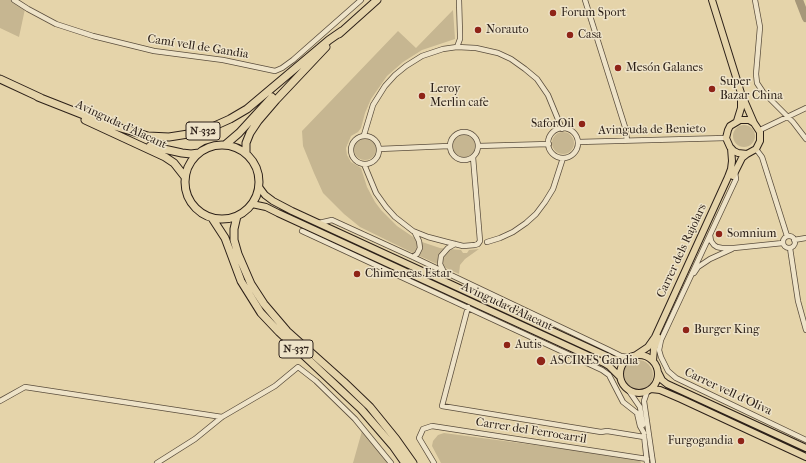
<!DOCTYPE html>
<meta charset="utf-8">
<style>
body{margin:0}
canvas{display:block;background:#e5d4aa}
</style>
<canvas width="806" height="463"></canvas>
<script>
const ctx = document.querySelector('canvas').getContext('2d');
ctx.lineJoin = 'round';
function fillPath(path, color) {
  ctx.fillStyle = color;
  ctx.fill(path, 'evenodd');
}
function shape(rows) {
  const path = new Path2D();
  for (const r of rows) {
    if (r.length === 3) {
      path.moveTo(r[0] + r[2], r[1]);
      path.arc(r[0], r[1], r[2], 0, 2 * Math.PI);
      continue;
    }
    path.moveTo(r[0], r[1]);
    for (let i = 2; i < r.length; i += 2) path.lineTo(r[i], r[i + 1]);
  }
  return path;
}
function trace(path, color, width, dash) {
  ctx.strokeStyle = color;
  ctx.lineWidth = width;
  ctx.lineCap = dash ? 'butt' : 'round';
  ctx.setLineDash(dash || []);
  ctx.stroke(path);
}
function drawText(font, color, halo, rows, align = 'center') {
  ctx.font = font + ' "IM FELL French Canon",serif';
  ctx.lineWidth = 3;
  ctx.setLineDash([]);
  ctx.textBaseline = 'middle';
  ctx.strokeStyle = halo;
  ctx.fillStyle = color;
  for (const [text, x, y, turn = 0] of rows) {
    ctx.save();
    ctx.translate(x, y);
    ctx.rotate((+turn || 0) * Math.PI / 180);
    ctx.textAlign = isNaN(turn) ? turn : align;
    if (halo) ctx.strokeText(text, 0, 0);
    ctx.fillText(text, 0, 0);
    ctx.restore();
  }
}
fillPath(shape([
 [0,0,11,0,25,9,19,37,0,28],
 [453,10,455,39,422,50,403,62,387,76,371,99,365,113,361,128,358,132,351,136,346,148,347,155,351,162,361,168,367,187,375,202,381,210,397,226,419,241,440,248,461,250,463,253,467,253,469,250,479,249,465,259,460,265,459,274,413,253,360,227,344,214,323,193,314,173,303,146,302,131,398,31,416,48],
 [744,136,11],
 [563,143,11],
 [464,146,11],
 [365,149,11],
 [638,375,15],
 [362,431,373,444,388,463,353,463],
 [444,433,640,459,641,463,441,463,432,446,433,441,438,435]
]), '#c6b691');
trace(shape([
 [799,0,806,18]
]), '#a69779', 8);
const minor = shape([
 [14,0,28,9,56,24,93,36,154,51,223,60,275,71,282,68,293,60,361,0],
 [585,0,625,127,627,140],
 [755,0,760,27,756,74,757,83,763,92,793,122,806,139],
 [457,47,460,39,460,34,459,0],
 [563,143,15],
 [760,130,806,108],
 [464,146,14],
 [364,135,373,105,385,86,395,75,406,66,422,56,443,49,457,47,476,48,498,53,511,59,525,69,537,79,548,95,562,129],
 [365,150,14],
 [578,142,726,138],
 [478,146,549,144],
 [379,149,449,146],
 [756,149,762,157,787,236],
 [364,164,376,193,386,207,395,217,413,231,428,237,447,242,463,246,475,245,478,244,480,241,473,157],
 [735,172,736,179,661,340,659,350,661,357,668,371,676,378,806,440],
 [319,223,332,220,413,257,609,350,621,356,628,357],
 [302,231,602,370,609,375,623,402,637,413,640,426,644,433],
 [710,235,711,241,714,245,717,247,722,248,734,248,783,243],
 [789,242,6],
 [794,240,806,238],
 [487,242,500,238,513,232,526,223,536,214,545,202,553,189,563,158],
 [790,248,798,301,806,330],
 [413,257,417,254,420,248,419,241,415,233],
 [444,272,440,264,441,256,448,248,455,244],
 [694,273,698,267,710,259,732,249],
 [468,307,442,406,601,432,607,431,644,437],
 [629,391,640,407,643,425],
 [647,392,644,401,653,463],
 [0,401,25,387,222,417],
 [644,435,647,463],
 [157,463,195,439,222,417,275,386,298,367,316,381,355,419,391,463],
 [434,463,419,438,423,429,432,426,647,459]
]);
const major = shape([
 [712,0,741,93,754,123,760,132,760,141,756,149,747,154,738,153,734,151,730,147,726,138,728,130,730,126,740,120,749,120,754,123],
 [737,121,741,108,741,94],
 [733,176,742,158,747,154],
 [259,187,265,195,273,201,292,211,613,359,625,360],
 [252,204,266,207,278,213,604,363,609,366,619,376],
 [639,374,19],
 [636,355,648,347,655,337,728,177,731,169,732,161,731,148],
 [653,361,654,349,658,337],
 [658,372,662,380,667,384,806,448],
 [651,389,660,390,681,399,806,457]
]);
const highway = shape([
 [339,34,377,0],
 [0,79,41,98],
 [38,97,104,123,148,136,169,137,201,132,230,119,247,109,329,40,342,31],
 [85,120,165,157,174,163,185,177],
 [222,182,37],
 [225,145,239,133,272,97],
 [150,146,182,153,191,154,199,153],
 [246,153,246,143,250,133,258,121,276,100,326,47],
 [237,216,234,229,234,240,238,254,251,284,264,304,287,331,344,382,370,407,396,439,413,463],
 [212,218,225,238,241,281,261,313,279,332,361,409,393,446,405,463]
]);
trace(minor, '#5b4e3d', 6);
trace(major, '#2d2119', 8);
trace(highway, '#2d2119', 9);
trace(minor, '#eee3c8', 4.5);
trace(major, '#e5d4aa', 6);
trace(highway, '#e5d4aa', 7);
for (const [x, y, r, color] of [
 [553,13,4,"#8f2418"],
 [478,30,4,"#8f2418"],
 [570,35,4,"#8f2418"],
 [618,68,4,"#8f2418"],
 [712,89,4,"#8f2418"],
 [422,96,4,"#8f2418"],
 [582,124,4,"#8f2418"],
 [719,234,4,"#8f2418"],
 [357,274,4,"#8f2418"],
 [686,330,4,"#8f2418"],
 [507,345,4,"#8f2418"],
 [541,361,5,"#8f2418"],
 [741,441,4,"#8f2418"]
]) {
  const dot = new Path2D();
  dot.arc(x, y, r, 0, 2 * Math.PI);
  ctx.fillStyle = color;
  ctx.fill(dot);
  trace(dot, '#eee3c8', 1.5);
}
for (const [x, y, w] of [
 [203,131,34],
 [296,349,34]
]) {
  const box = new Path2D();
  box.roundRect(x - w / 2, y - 9, w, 18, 3);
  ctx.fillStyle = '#eee3c8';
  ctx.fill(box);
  trace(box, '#2d2119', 1);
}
drawText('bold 11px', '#2d2119', null, [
 ["N-332",203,131],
 ["N-337",296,349]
]);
drawText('12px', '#2d2119', '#eee3c8', [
 ["Forum Sport",561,13],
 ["Norauto",486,30],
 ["Casa",578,35],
 ["Mesón Galanes",626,68],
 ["Super",720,82],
 ["Bazar China",720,96],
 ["Leroy",430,89],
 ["Merlin cafe",430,103],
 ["SaforOil",574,124,"right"],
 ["Somnium",727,234],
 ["Chimeneas Estar",365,274],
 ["Burger King",694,330],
 ["Autis",515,345],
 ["ASCIRES Gandia",550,361],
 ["Furgogandia",733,441,"right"]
], 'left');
drawText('12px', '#2d2119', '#eee3c8', [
 ["Camí vell de Gandia",198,47,9],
 ["Avinguda d'Alacant",121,125,25],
 ["Avinguda de Benieto",652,130,-1],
 ["Carrer dels Rajolars",682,251,-65],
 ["Avinguda d'Alacant",507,307,25],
 ["Carrer vell d'Oliva",728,392,25],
 ["Carrer del Ferrocarril",531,431,9]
]);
</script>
